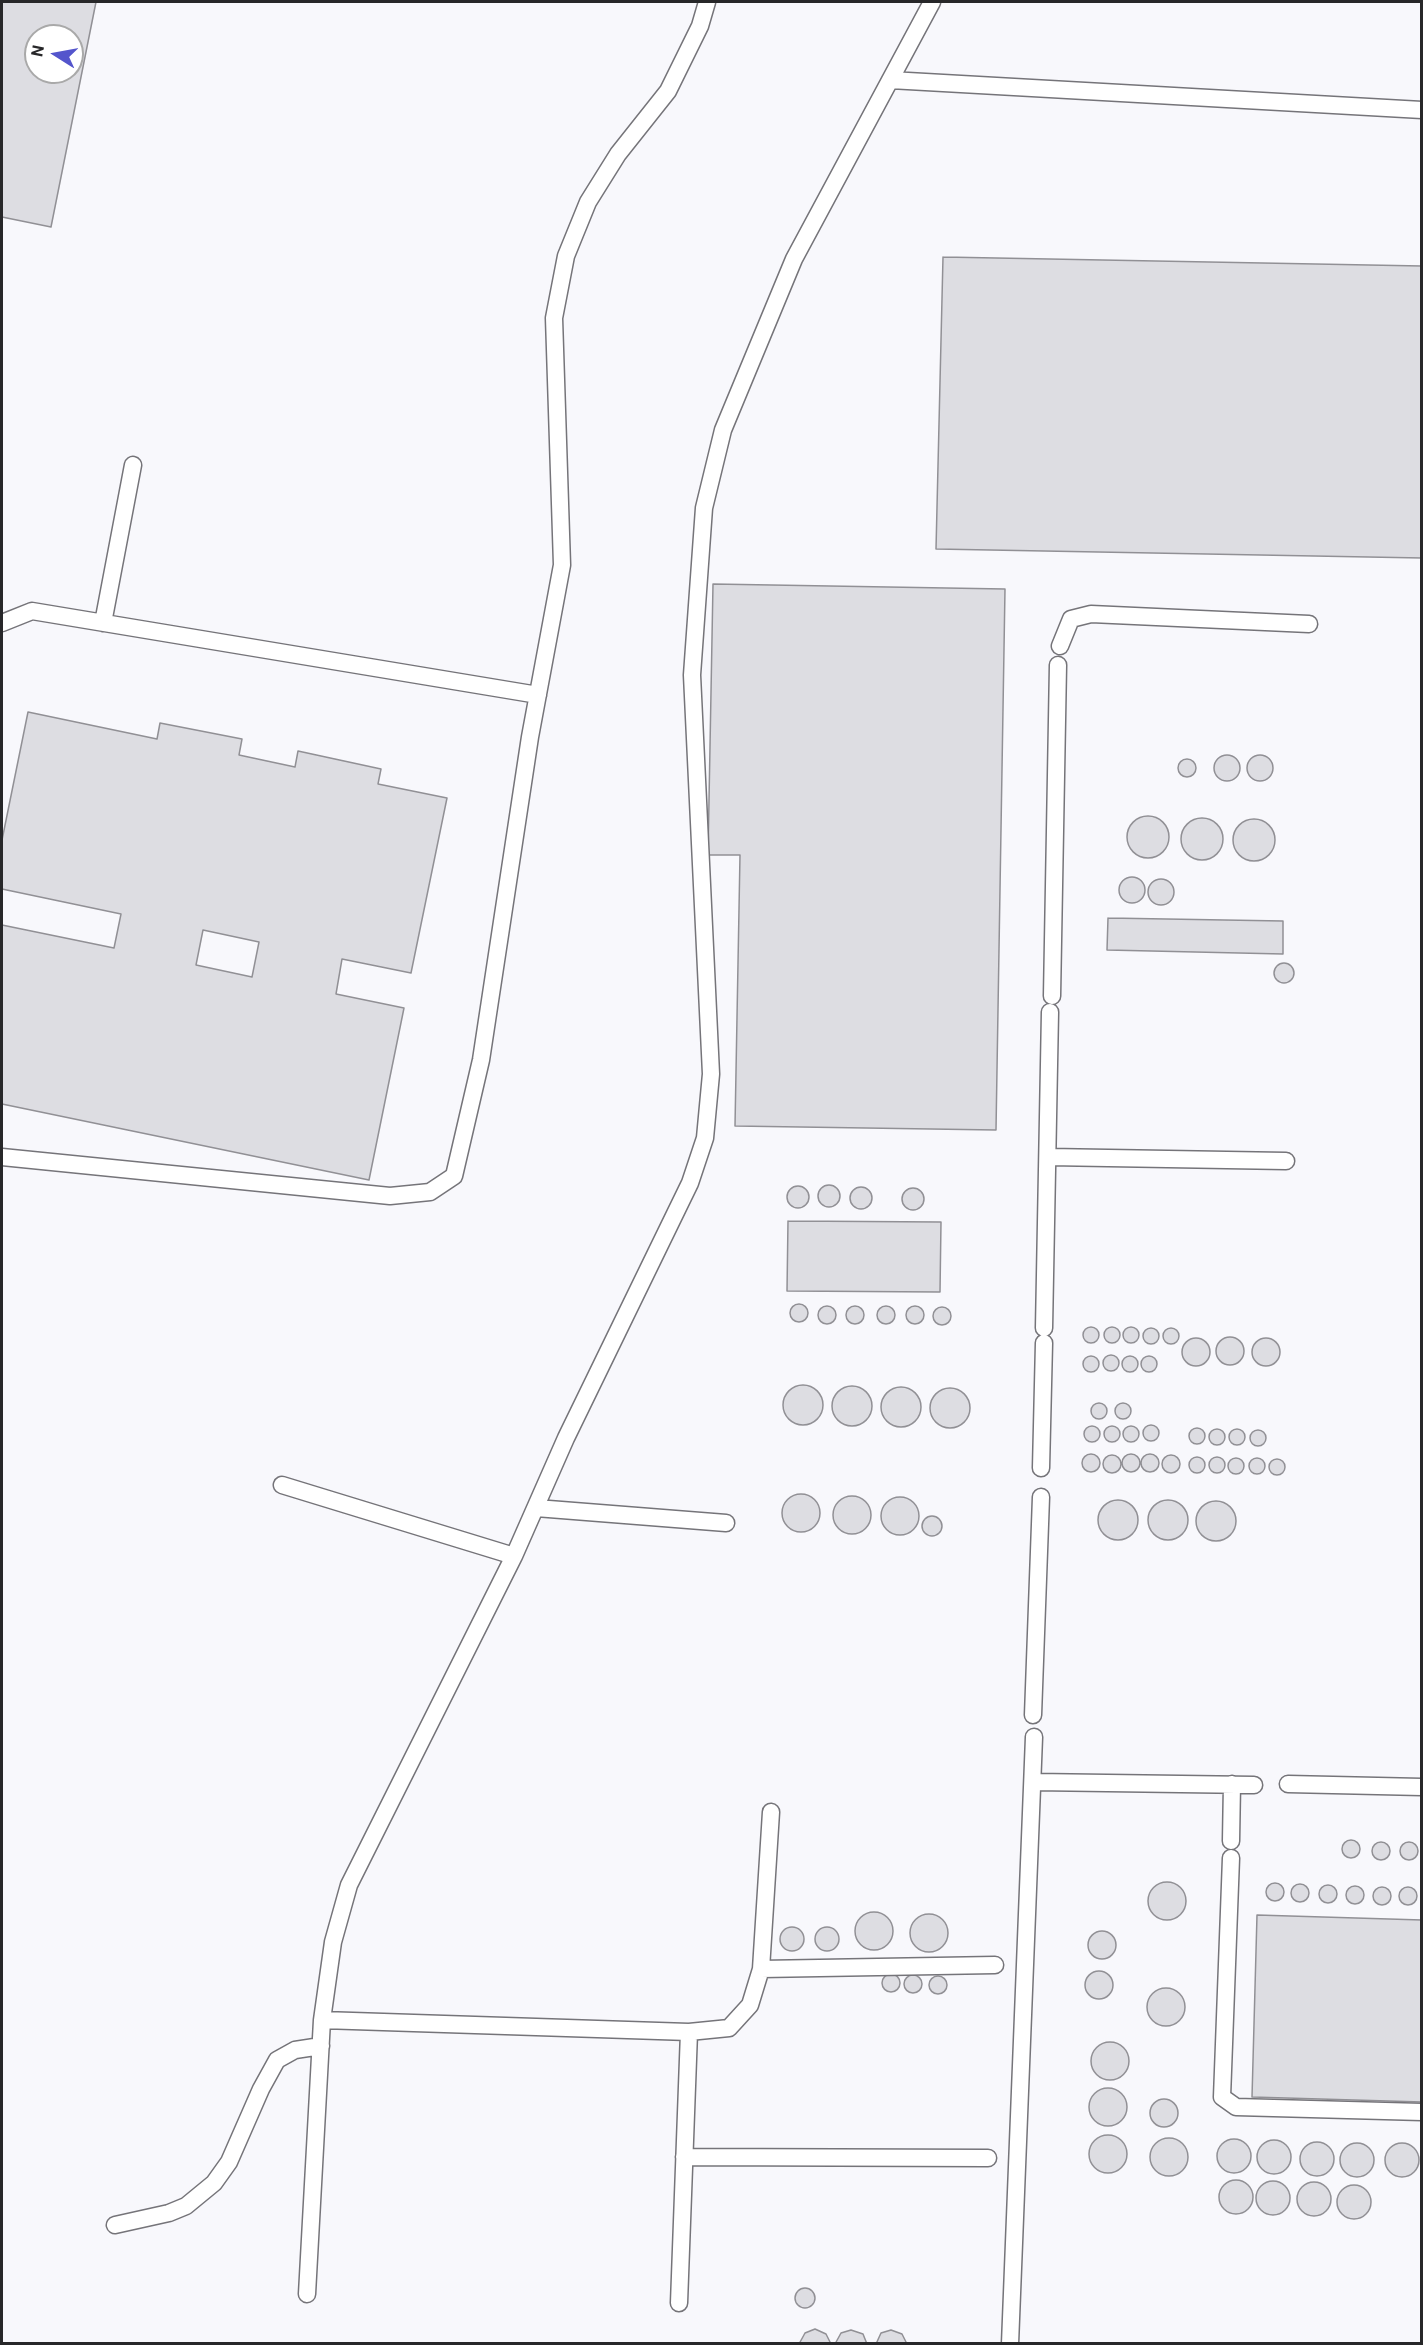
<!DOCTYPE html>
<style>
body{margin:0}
#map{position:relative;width:1423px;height:2345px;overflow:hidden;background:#f8f8fc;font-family:Roboto,sans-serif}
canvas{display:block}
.frame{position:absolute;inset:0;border:3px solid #272729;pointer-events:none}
.north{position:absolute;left:24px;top:24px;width:60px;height:60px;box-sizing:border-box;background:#fff;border:2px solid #a9a9a9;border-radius:50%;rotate:281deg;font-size:16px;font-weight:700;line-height:24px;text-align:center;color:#272729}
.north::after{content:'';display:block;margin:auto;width:21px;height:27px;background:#5455cc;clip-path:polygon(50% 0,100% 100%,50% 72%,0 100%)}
</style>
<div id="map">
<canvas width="1423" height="2345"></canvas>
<div class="frame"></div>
<div class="north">N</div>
</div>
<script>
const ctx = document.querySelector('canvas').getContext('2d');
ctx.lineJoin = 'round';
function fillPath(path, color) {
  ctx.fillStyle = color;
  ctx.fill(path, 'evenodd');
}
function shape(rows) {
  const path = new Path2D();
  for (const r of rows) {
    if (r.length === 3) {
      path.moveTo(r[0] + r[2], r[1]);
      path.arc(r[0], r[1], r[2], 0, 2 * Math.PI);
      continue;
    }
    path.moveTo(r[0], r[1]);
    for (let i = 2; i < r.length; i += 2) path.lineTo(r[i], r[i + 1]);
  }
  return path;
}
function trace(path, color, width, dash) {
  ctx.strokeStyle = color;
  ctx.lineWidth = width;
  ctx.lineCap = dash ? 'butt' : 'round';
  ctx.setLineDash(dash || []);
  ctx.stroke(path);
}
const building = shape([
 [2,2,96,2,51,227,2,217,2,2],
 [36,36,72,36,72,72,36,72,36,36],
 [943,257,1422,266,1422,558,936,549,943,257],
 [713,584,1005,589,996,1130,735,1126,740,855,708,855,713,584],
 [28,712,157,739,160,723,242,739,239,755,295,767,298,751,381,769,378,784,447,798,411,973,342,959,336,994,404,1008,369,1180,2,1104,2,925,114,948,121,914,2,889,2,840,28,712],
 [203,930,259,942,252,977,196,965,203,930],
 [1260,768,13],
 [1227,768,13],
 [1187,768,9],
 [1148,837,21],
 [1202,839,21],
 [1254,840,21],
 [1132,890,13],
 [1161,892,13],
 [1108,918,1283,921,1283,954,1107,950,1108,918],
 [1284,973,10],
 [829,1196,11],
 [798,1197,11],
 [861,1198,11],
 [913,1199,11],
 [788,1221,941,1222,940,1292,787,1291,788,1221],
 [799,1313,9],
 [915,1315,9],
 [827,1315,9],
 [855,1315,9],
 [886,1315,9],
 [942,1316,9],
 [1091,1335,8],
 [1131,1335,8],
 [1112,1335,8],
 [1171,1336,8],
 [1151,1336,8],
 [1230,1351,14],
 [1266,1352,14],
 [1196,1352,14],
 [1111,1363,8],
 [1091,1364,8],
 [1130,1364,8],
 [1149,1364,8],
 [803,1405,20],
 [852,1406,20],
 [901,1407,20],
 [950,1408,20],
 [1123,1411,8],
 [1099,1411,8],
 [1151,1433,8],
 [1112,1434,8],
 [1092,1434,8],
 [1131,1434,8],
 [1197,1436,8],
 [1237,1437,8],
 [1217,1437,8],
 [1258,1438,8],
 [1150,1463,9],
 [1131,1463,9],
 [1091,1463,9],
 [1112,1464,9],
 [1171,1464,9],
 [1217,1465,8],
 [1197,1465,8],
 [1236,1466,8],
 [1257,1466,8],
 [1277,1467,8],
 [801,1513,19],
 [852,1515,19],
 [900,1516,19],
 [1168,1520,20],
 [1118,1520,20],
 [1216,1521,20],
 [932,1526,10],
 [1351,1849,9],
 [1409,1851,9],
 [1381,1851,9],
 [1167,1901,19],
 [1275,1892,9],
 [1300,1893,9],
 [1328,1894,9],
 [1355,1895,9],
 [1408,1896,9],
 [1382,1896,9],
 [874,1931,19],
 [929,1933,19],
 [1257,1915,1422,1920,1422,2102,1252,2097,1257,1915],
 [792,1939,12],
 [827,1939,12],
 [1102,1945,14],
 [1099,1985,14],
 [891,1983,9],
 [913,1984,9],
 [938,1985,9],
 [1166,2007,19],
 [1110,2061,19],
 [1108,2107,19],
 [1164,2113,14],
 [1108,2154,19],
 [1169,2157,19],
 [1234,2156,17],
 [1274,2157,17],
 [1317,2159,17],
 [1357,2160,17],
 [1402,2160,17],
 [1236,2197,17],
 [1273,2198,17],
 [1314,2199,17],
 [1354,2202,17],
 [805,2298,10],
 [815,2329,826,2334,831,2344,799,2344,805,2333,815,2329],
 [851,2330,863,2334,867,2344,835,2344,841,2333,851,2330],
 [891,2330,902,2334,907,2344,876,2344,881,2333,891,2330]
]);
fillPath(building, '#dddde2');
trace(building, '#919095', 1.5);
const lane = shape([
 [890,80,1422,110],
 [2,623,32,611,538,695],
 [103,623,133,465],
 [1060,646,1071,619,1091,614,1309,624],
 [1052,996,1058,665],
 [2,1157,390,1196,430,1192,454,1176,481,1060,530,737,562,565,554,318,566,256,588,202,618,154,668,91,700,26,707,2],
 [1049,1157,1286,1161],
 [1044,1328,1050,1012],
 [1041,1468,1044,1343],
 [282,1485,514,1556],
 [536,1508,726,1523],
 [1033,1715,1041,1497],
 [1034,1782,1254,1785],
 [1288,1784,1422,1787],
 [1231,1841,1232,1784],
 [1231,1858,1222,2097,1236,2107,1422,2112],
 [761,1969,995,1965],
 [322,2020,689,2032,729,2028,750,2005,761,1969,771,1812],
 [684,2157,988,2158],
 [115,2225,169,2213,186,2206,214,2183,229,2162,261,2089,277,2060,295,2050,321,2046],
 [307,2294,322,2020,333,1942,349,1885,514,1556,566,1438,690,1183,705,1138,711,1074,692,675,704,508,723,430,794,259,932,2],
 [679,2303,689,2032],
 [1010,2344,1034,1737]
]);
trace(lane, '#757479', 19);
trace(lane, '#fff', 16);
</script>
